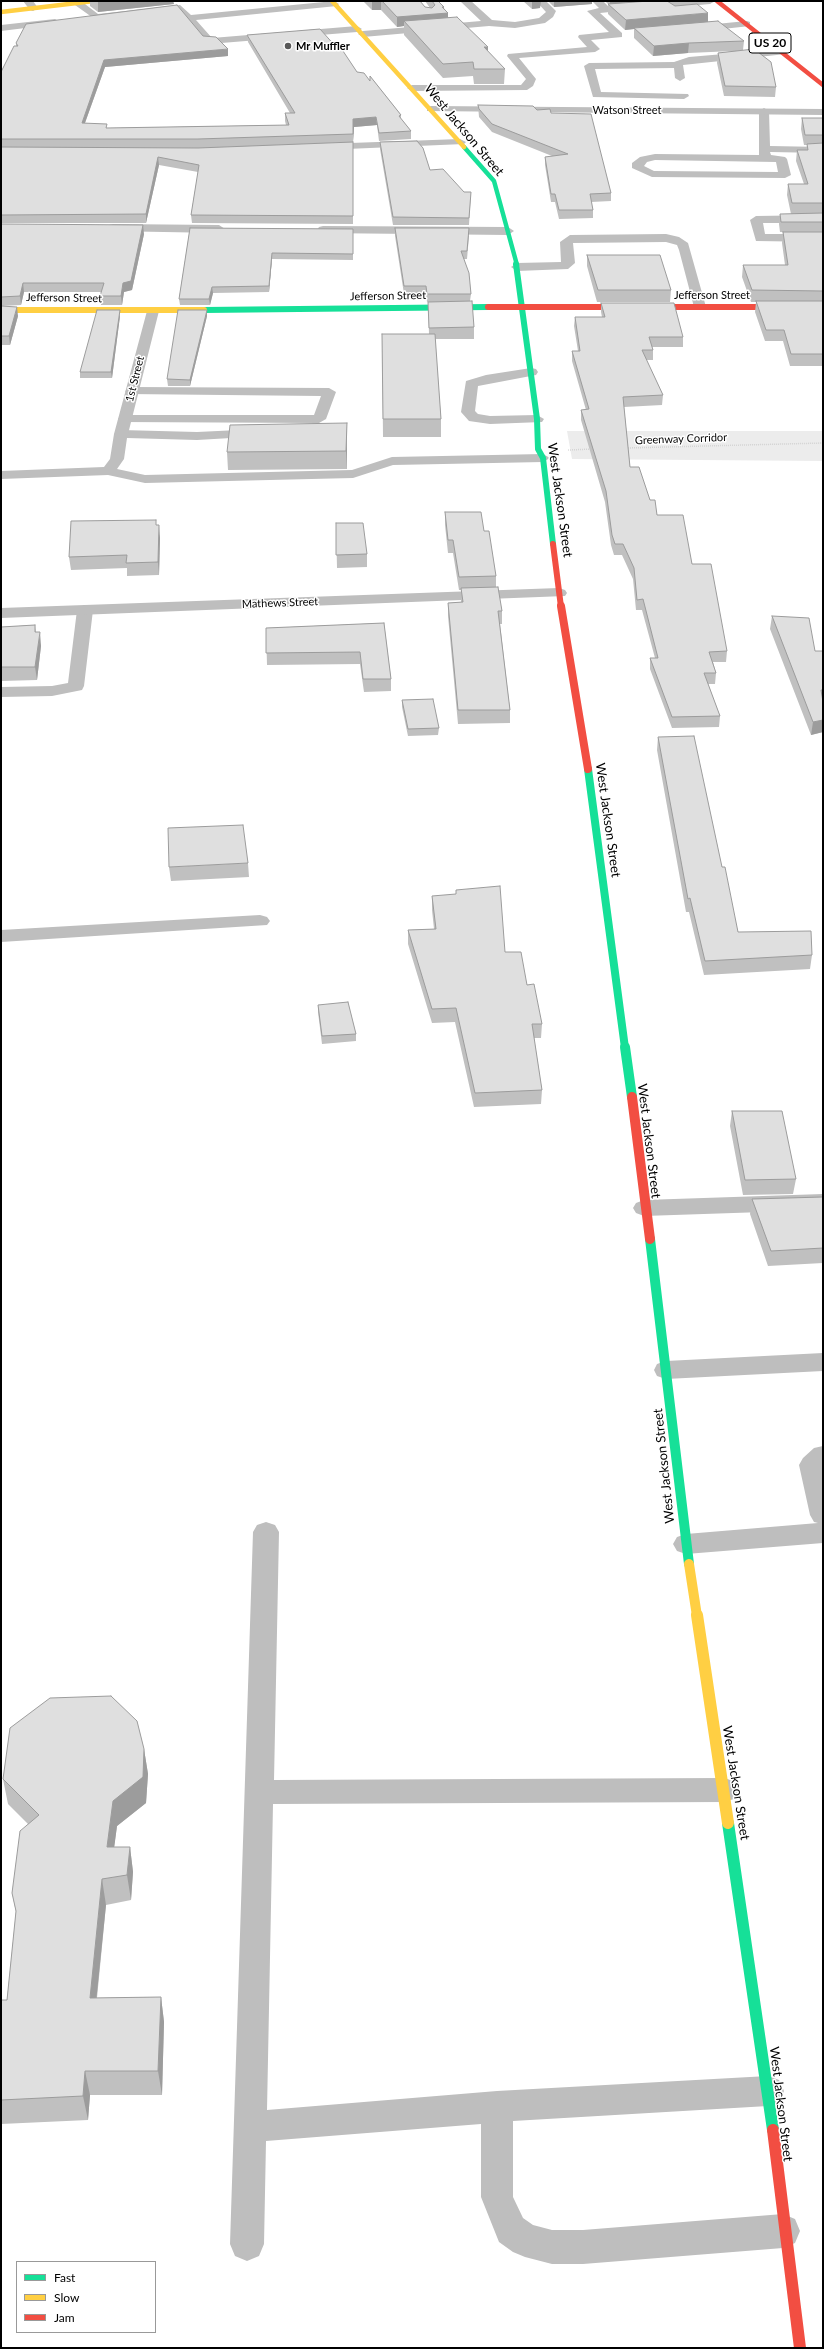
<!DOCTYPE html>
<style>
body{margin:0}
#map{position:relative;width:824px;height:2349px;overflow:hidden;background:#fff;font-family:Lato,sans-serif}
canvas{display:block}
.frame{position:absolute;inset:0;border:2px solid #000;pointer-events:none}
.legend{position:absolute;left:16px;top:2261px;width:140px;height:72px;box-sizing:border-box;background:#fff;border:1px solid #999;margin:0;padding:5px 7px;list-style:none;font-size:12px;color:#000}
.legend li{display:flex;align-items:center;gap:8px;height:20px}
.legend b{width:20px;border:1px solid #999}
</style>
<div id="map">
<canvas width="824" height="2349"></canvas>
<div class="frame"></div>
<ul class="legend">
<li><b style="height:5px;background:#16e098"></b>Fast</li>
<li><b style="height:5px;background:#ffcf43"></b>Slow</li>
<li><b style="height:5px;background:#f24e42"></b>Jam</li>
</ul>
</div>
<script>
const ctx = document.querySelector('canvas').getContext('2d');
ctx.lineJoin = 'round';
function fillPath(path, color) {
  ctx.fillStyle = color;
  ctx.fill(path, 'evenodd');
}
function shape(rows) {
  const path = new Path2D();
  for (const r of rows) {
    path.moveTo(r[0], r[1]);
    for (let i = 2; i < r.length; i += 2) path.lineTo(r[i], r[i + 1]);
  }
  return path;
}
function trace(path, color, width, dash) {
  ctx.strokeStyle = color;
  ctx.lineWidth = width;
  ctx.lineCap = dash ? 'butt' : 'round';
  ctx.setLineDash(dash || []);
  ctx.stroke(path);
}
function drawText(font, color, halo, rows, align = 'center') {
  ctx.font = font + ' Lato,sans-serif';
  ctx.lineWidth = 3;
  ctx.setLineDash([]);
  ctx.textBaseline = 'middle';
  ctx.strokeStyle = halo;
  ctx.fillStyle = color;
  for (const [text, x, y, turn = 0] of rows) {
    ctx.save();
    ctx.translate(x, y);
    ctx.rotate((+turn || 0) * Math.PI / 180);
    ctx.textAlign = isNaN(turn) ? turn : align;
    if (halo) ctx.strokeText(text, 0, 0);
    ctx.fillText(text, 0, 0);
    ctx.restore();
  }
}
fillPath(shape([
 [567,431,823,431,823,461,572,459]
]), '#ececec');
trace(shape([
 [626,448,823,443],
 [568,450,593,449]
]), '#b9b9b9', 1.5, [0.5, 1.5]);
fillPath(shape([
 [75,1,81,1,98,14,180,5,191,15,334,1,339,4,337,6,196,20,212,38,357,26,362,29,357,32,209,44,205,43,178,11,96,20,75,5,75,1],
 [460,1,471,1,492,20,515,22,539,18,546,12,536,1,546,1,556,11,553,17,545,23,515,28,489,26,363,37,358,34,363,31,481,21,460,1],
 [592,1,603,1,610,8,610,12,600,13,622,33,622,37,591,40,600,49,595,52,519,58,536,79,533,86,527,90,412,91,407,88,412,85,521,85,526,79,507,56,508,54,587,47,578,37,579,35,609,32,587,11,599,8,592,1],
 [677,1,715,1,710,4,642,10,637,7,642,4,677,1],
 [55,19,60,22,58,24,1,31,1,25,55,19],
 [747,21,750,22,750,26,695,32,690,29,695,26,747,21],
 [782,49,787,52,786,54,683,65,685,78,680,81,675,78,674,68,595,69,601,92,688,94,689,96,684,99,593,97,584,66,589,63,674,62,689,57,782,49],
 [764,108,769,111,770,146,823,147,823,153,770,152,771,155,785,157,787,159,791,175,785,178,652,177,632,168,632,163,640,157,655,154,759,155,759,111,764,108],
 [655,160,776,162,778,172,654,171,644,166,647,162,655,160],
 [823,215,823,223,763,223,765,234,823,234,823,242,756,241,750,220,756,216,823,215],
 [666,234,679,237,688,243,706,307,705,310,695,310,694,307,679,250,677,245,666,242,573,243,575,263,568,269,517,271,511,267,517,263,561,262,560,242,570,235,666,234],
 [531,368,536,369,538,372,536,375,478,386,475,411,478,414,490,416,537,415,544,419,542,422,490,424,469,421,461,412,466,381,486,375,531,368],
 [132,387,329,388,336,392,326,419,319,423,120,422,118,419,120,416,125,415,314,415,321,396,127,394,125,391,132,387],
 [260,429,267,433,265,436,197,440,127,438,124,459,117,469,145,475,352,470,392,457,543,454,550,458,543,462,393,465,353,478,145,483,108,475,1,479,1,471,104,467,110,459,114,434,121,430,197,432,260,429],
 [85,605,91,607,93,610,84,686,82,690,52,696,1,697,1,687,52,686,68,683,77,610,79,607,85,605],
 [260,915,267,917,270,921,267,925,1,942,1,930,260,915],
 [823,1194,823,1210,644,1216,636,1213,633,1208,636,1203,644,1200,823,1194],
 [823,1353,823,1371,666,1379,657,1376,654,1370,657,1364,666,1361,823,1353],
 [823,1446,823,1543,686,1554,677,1551,673,1544,677,1537,686,1534,818,1523,814,1522,810,1515,799,1465,803,1458,814,1448,823,1446],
 [266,1522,275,1525,279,1532,274,1780,724,1778,734,1781,738,1790,734,1799,724,1802,273,1804,267,2110,497,2091,768,2076,779,2080,784,2091,779,2102,768,2106,513,2121,513,2197,523,2218,533,2225,552,2230,583,2230,783,2214,795,2219,800,2231,795,2243,783,2248,583,2264,552,2264,525,2257,513,2252,499,2242,481,2197,481,2124,266,2141,264,2244,259,2256,247,2261,235,2256,230,2244,253,1532,257,1525,266,1522]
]), '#bebebe');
fillPath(shape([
 [23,1,33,1,38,8,33,11,30,10,23,1],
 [431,106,823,109,823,115,427,111,427,107,431,106],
 [460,139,466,142,464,144,323,150,317,147,323,144,460,139],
 [113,224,219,225,225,229,219,233,109,231,107,228,109,225,113,224],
 [323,226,508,227,514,231,508,235,319,233,317,230,319,227,323,226],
 [153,307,159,311,128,434,121,438,116,437,114,434,147,311,153,307],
 [559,588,565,590,567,593,565,596,1,618,1,608,559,588]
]), '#bebebe');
trace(shape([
 [464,147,494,181,517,265]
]), '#16e098', 4.5);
trace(shape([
 [516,264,537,419,538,449,543,458,553,544],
 [762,307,823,307],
 [204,310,488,307]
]), '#16e098', 6);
trace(shape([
 [588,769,625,1048]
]), '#16e098', 8);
trace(shape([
 [625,1047,632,1097],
 [650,1239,689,1564]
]), '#16e098', 10);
trace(shape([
 [728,1823,773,2130]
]), '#16e098', 12);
trace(shape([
 [332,1,464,147],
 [1,12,94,1]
]), '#ffcf43', 4.5);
trace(shape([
 [1,310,204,310]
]), '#ffcf43', 6);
trace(shape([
 [689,1564,697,1616]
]), '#ffcf43', 10);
trace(shape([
 [697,1615,728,1823]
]), '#ffcf43', 12);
trace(shape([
 [717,1,823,85]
]), '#f24e42', 4.5);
trace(shape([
 [488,307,762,307],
 [553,544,561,607]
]), '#f24e42', 6);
trace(shape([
 [561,606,588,769]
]), '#f24e42', 8);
trace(shape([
 [632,1097,650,1239]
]), '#f24e42', 10);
trace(shape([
 [773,2130,800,2348]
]), '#f24e42', 12);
fillPath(shape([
 [90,1,173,1,174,4,98,12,90,6],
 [363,1,420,1,425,7,430,8,425,1,438,1,448,13,448,17,488,52,505,69,504,84,474,84,473,76,443,78,404,35,404,26,397,27,381,10,372,10],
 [523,1,541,1,540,8,532,9],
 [548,1,592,1,592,4,554,7],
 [605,1,667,1,675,6,744,41,743,50,776,87,775,97,724,96,717,63,718,53,734,51,688,53,653,56,634,38,634,29,625,30,608,14,608,4],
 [247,35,357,72,370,80,370,76,401,115,401,119,411,131,411,139,379,141,377,125,354,127,353,142,198,148,1,147,1,72,16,46,16,43,203,36,228,56,105,67,85,123,108,128,286,125,285,121,285,113,290,113,248,42],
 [478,105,537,110,551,113,611,193,611,201,591,202,593,210,593,218,559,219,555,202,551,202,545,165,545,157,552,156,492,132,479,117],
 [802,118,823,118,823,366,790,366,783,341,765,341,755,312,756,302,751,302,742,277,743,265,785,265,782,243,783,232,780,232,779,224,780,214,791,214,787,195,788,184,804,184,796,161,797,150,806,150,807,145,804,145,801,129],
 [353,142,353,224,192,223,191,215,198,172,159,165,146,223,1,223,1,147,198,148],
 [380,142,430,170,464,192,471,192,469,225,393,225,380,149],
 [1,224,144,234,132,290,124,292,122,305,101,305,100,296,102,292,24,292,21,305,1,306],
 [190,228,353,229,353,260,272,259,269,292,213,293,210,305,180,305,179,299],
 [395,228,469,236,467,259,464,259,471,294,470,301,474,327,474,339,435,339,441,419,441,437,383,437,382,334,429,334,428,302,427,302,426,294,404,294,395,236],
 [587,255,671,290,670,302,597,302,587,266],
 [601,303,683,337,683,347,652,347,653,350,653,360,646,360,663,395,662,405,624,407,630,467,650,500,657,515,692,564,727,651,726,662,713,662,716,673,715,684,708,684,720,716,719,727,672,728,650,669,650,658,655,658,642,610,636,610,633,579,622,555,614,555,611,545,605,502,581,420,581,410,586,410,572,361,572,351,578,351,574,326,575,317,602,317,601,312],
 [1,306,18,316,10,345,1,345],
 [207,310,207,316,190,386,168,386,167,379],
 [120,316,112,378,80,378,80,372],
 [347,423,347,469,228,470,227,452],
 [445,512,484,531,496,576,496,587,502,611,502,624,500,624,510,710,510,723,458,724,448,616,448,603,461,602,461,590,459,590,453,553,448,553,445,525],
 [336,523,367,554,367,567,337,568],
 [156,525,160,538,159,575,127,576,127,568,71,570,69,557],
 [772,616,815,651,823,651,823,732,811,735,770,629],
 [384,623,391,679,391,691,364,692,360,664,267,665,266,628],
 [35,625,36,632,41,646,37,680,1,681,1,627],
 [402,700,439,728,438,735,408,736,402,707],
 [658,737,722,867,738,932,812,955,810,969,704,975,689,912,686,912,657,750],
 [248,863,249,877,171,881,169,867],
 [432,896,505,952,527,985,542,1024,541,1038,534,1038,542,1090,541,1104,474,1107,455,1022,432,1023,408,944,408,930,434,929,432,910],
 [318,1005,356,1034,356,1041,322,1044,318,1012],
 [732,1111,796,1179,793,1194,743,1195,730,1126],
 [823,1197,823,1263,768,1266,750,1214,752,1199],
 [144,1749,148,1774,146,1803,117,1826,114,1847,130,1847,133,1872,131,1900,106,1905,97,1998,161,1997,164,2022,162,2095,90,2095,88,2120,1,2124,1,2000,7,2000,16,1912,12,1893,28,1824,8,1804,3,1779]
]), '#c0c0c0');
fillPath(shape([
 [105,1,173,1,174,4,98,12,98,2],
 [372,1,381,1,381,10,372,10],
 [532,1,541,1,540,8,532,9],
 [554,1,592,1,592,4,554,7],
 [610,1,654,1,610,5],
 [444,7,444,13,448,13,448,22,404,21,404,26,397,27,397,17],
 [708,13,708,23,634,28,634,29,625,30,626,20],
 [689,43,688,53,653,56,654,46],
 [484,47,488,47,488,61],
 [228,49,228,56,105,67,82,131,82,123,104,60],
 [376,117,377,125,354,127,353,142,353,119],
 [158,157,159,165,146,223,146,214],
 [143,225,144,234,132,290,124,292,122,305,121,296,123,283],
 [272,253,272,259,269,292,269,286],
 [23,283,24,292,21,305,20,296],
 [212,287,213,293,210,305,209,299],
 [17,307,18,316,10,345,9,336],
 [120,310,120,316,112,378,111,372],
 [207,310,207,316,190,386,190,380],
 [347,423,347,469,346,451],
 [159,525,160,538,159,575,158,562],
 [40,632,41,646,37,680,35,667],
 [823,720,823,732,811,735,813,722],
 [144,1749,148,1774,146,1803,117,1826,111,1872,107,1847,113,1801],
 [130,1847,133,1872,131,1900,127,1875],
 [102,1879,106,1905,94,2022,90,1998],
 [161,1997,164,2022,162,2095,158,2071],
 [85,2071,90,2095,88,2120,83,2096]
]), '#9c9c9c');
const building = shape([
 [382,1,420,1,425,7,432,8,435,5,432,1,438,1,444,7,442,7,448,13,397,17,382,1],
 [649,1,667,1,675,6,697,4,708,13,626,20,608,4,649,1],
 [177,5,203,36,216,37,228,49,104,60,82,123,107,124,106,128,289,125,285,113,295,113,247,35,320,29,337,48,341,48,357,72,364,73,370,81,370,76,401,115,399,116,411,131,379,133,376,117,353,119,353,134,198,139,1,139,1,72,14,46,18,46,16,43,26,24,177,5],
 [457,17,488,47,484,47,505,69,474,69,473,62,443,64,404,21,457,17],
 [718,21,744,41,689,43,654,46,634,28,718,21],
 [754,49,771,62,776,87,725,86,718,53,754,49],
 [478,105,533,106,537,110,550,109,551,113,591,114,611,193,590,194,593,210,559,210,555,194,551,194,545,157,568,154,492,124,479,109,478,105],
 [802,118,823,118,823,135,805,135,802,118],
 [417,141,423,148,430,170,443,169,464,192,471,192,469,218,393,217,380,142,417,141],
 [353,142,353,216,191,215,199,165,158,157,146,214,1,215,1,147,198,148,353,142],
 [823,143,823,203,792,203,788,184,808,184,797,150,808,150,807,144,823,143],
 [823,213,823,222,781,222,780,214,823,213],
 [1,224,143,225,131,281,123,283,121,296,100,296,104,283,23,283,20,296,1,297,1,224],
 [190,228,353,229,353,254,272,253,269,286,212,287,209,299,179,299,190,228],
 [395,228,469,228,467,251,461,251,469,273,471,294,427,294,426,286,404,286,395,228],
 [783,232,823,232,823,291,752,290,743,265,788,265,783,232],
 [587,255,660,255,671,290,598,290,587,255],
 [472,301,474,327,429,328,428,302,472,301],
 [756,301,823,301,823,354,791,354,784,330,766,330,756,301],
 [601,303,674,303,683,337,649,337,653,350,642,350,663,395,623,397,630,467,639,467,650,500,655,500,657,515,683,515,692,564,711,564,727,651,709,652,716,673,704,673,720,716,672,717,650,658,658,658,643,599,637,600,634,568,623,544,615,544,612,535,606,491,581,410,589,409,572,351,580,351,575,317,605,317,601,303],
 [1,306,17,307,9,336,1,336,1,306],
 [97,310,120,310,111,372,80,372,97,310],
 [178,310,207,310,190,380,167,379,178,310],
 [382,334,435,334,441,419,383,419,382,334],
 [347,423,346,451,227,452,230,425,347,423],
 [445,512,481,512,484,531,489,531,496,576,459,577,453,540,448,540,445,512],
 [156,520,156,525,159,525,158,562,126,563,127,555,69,557,71,521,156,520],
 [336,523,363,523,367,554,336,555,336,523],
 [498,587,502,611,498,611,510,710,458,710,448,603,463,602,461,588,498,587],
 [772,616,809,618,815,651,823,651,823,690,821,690,823,702,823,720,813,722,772,616],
 [384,623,391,679,363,679,360,652,266,653,266,628,384,623],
 [35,625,35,632,40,632,35,667,1,667,1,627,35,625],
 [433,699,439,728,408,729,402,700,433,699],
 [694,736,722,867,725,867,738,932,811,931,812,955,705,961,690,898,688,899,658,737,694,736],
 [243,825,248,863,169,867,168,828,243,825],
 [500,886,505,952,521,952,527,985,534,984,542,1024,532,1024,542,1090,475,1093,456,1008,432,1009,408,930,436,929,432,896,456,894,456,890,500,886],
 [348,1002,356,1034,322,1036,318,1005,348,1002],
 [732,1111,782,1111,796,1179,745,1180,732,1111],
 [823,1197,823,1248,771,1251,752,1199,823,1197],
 [111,1696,137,1721,144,1749,143,1777,113,1801,107,1847,130,1847,127,1875,102,1879,90,1998,161,1997,158,2071,85,2071,83,2096,1,2100,1,2000,7,2000,16,1911,12,1893,20,1831,39,1815,3,1779,10,1728,50,1698,111,1696]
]);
fillPath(building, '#dfdfdf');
trace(building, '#9c9c9c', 1);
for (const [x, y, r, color] of [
 [288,46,4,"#595959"]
]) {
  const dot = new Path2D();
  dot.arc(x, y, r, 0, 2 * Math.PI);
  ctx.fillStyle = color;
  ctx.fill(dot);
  trace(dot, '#fff', 1.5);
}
drawText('bold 11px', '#000', '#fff', [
 ["Mr Muffler",296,46]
], 'left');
drawText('11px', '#000', '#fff', [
 ["Watson Street",627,110],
 ["Jefferson Street",712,295],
 ["Jefferson Street",388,296,-1],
 ["Jefferson Street",64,298,1],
 ["1st Street",135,379,-76],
 ["Greenway Corridor",681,439,-2],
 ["Mathews Street",280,603,-2]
]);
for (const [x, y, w] of [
 [770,43,42]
]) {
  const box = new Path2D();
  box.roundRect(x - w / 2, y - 10, w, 20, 3);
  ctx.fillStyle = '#fff';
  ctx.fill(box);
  trace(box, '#000', 1);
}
drawText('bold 12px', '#000', null, [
 ["US 20",770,43]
]);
drawText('13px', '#000', '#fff', [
 ["West Jackson Street",464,130,50],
 ["West Jackson Street",560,500,82],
 ["West Jackson Street",608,820,82],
 ["West Jackson Street",649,1141,83],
 ["West Jackson Street",664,1466,-96],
 ["West Jackson Street",736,1783,81],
 ["West Jackson Street",781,2104,83]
]);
</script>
